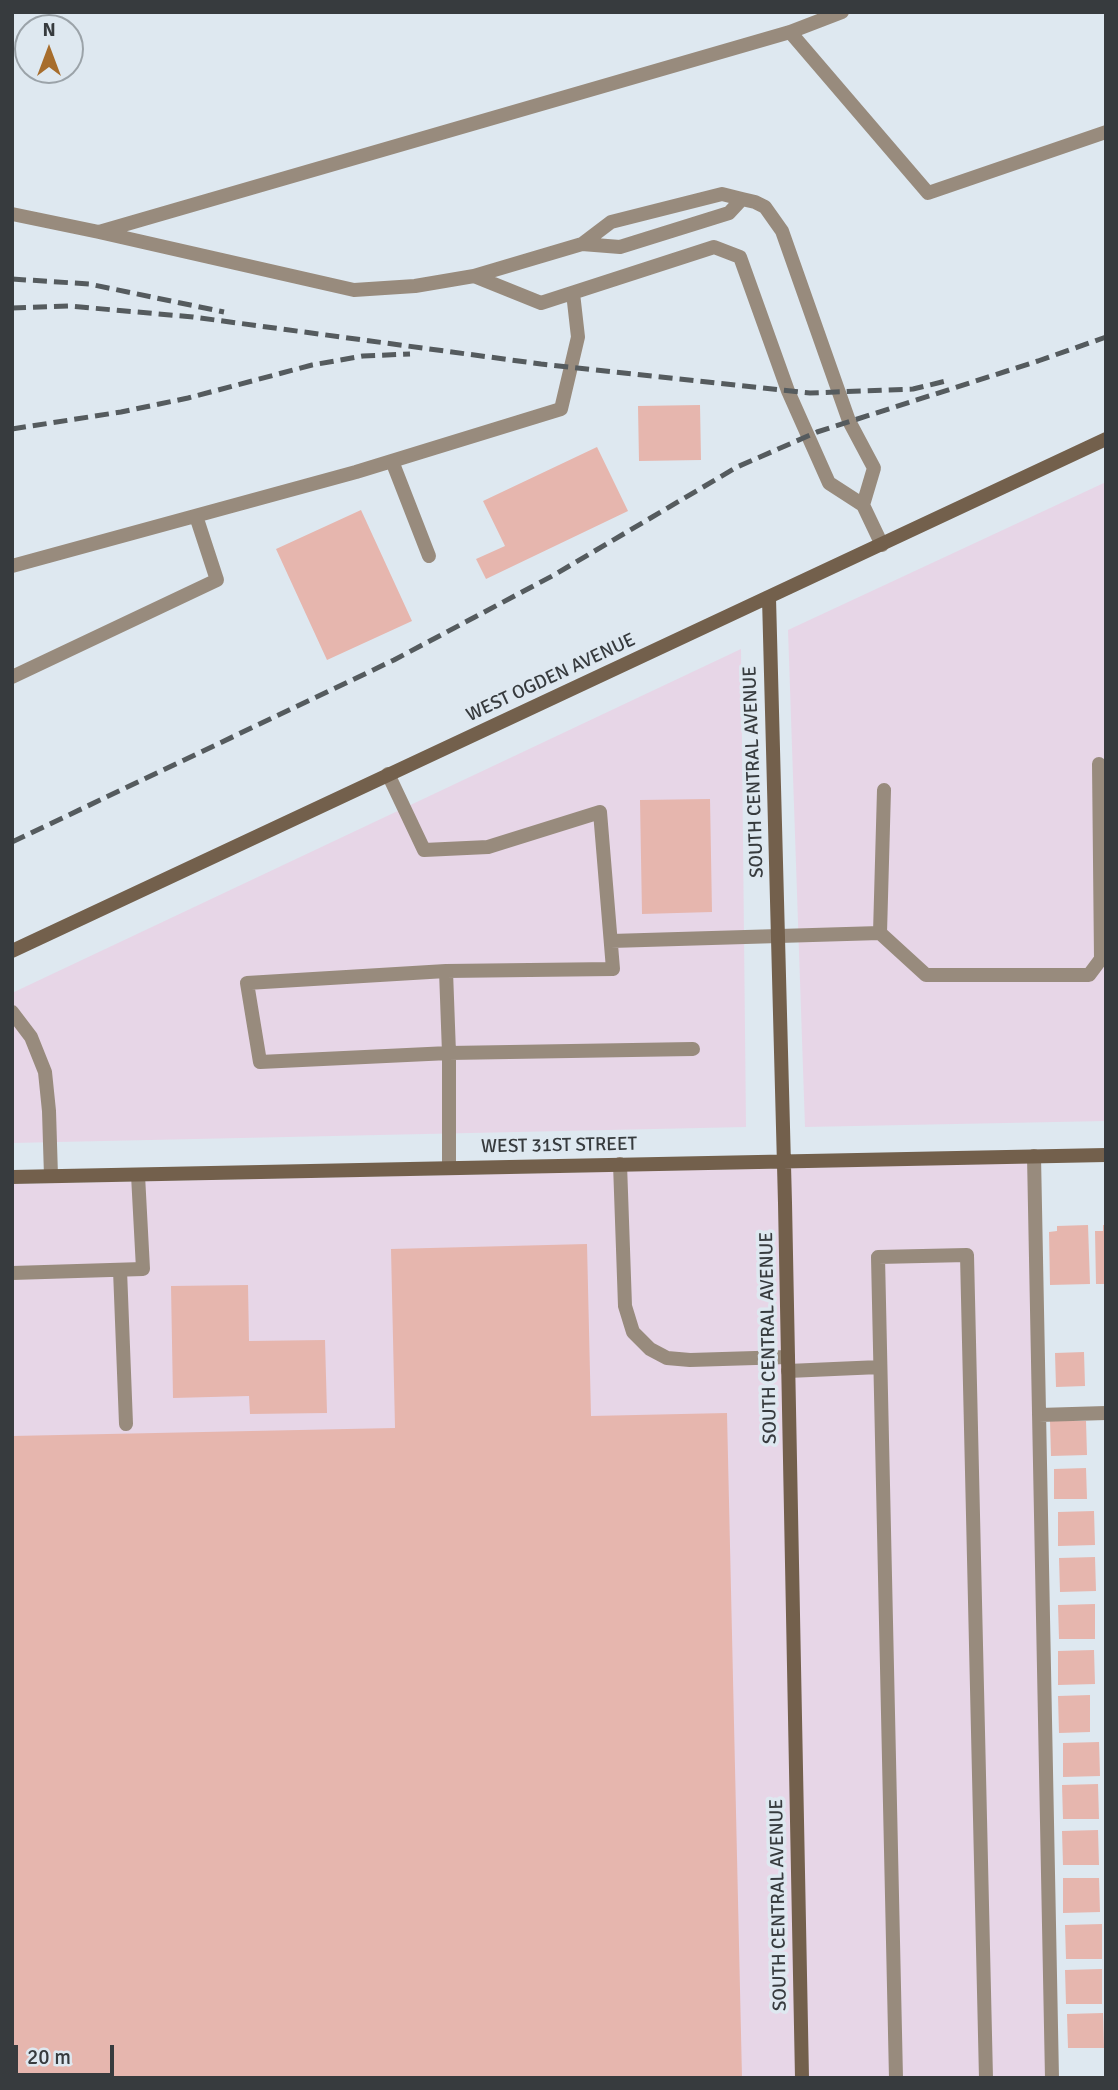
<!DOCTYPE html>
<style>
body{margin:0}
#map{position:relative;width:1118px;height:2090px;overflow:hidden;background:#dee8f0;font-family:Signika,sans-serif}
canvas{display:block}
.frame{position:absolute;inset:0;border:14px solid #373b3e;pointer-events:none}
.north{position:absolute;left:14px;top:14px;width:70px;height:70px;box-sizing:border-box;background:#dee8f0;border:2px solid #9ba3a9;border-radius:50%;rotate:0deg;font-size:19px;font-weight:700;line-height:28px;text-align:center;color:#373b3e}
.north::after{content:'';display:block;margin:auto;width:24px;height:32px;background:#a76d2c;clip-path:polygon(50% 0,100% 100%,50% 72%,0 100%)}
.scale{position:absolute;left:14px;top:2045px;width:100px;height:32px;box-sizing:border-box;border:4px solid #373b3e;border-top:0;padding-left:9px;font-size:21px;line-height:24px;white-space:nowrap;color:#373b3e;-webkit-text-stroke:5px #dee8f0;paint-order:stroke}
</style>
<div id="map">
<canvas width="1118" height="2090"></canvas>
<div class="frame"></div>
<div class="north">N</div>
<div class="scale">20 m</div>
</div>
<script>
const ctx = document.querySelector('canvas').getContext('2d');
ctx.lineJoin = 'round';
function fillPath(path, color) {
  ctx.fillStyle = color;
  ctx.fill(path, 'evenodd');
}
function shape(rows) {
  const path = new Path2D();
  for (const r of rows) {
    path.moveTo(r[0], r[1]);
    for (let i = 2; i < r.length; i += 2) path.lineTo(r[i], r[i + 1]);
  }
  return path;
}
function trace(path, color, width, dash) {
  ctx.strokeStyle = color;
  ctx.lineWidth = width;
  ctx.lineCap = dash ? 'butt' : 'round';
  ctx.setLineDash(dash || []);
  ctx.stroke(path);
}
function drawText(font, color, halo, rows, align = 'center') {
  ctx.font = font + ' Signika,sans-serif';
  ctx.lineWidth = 7;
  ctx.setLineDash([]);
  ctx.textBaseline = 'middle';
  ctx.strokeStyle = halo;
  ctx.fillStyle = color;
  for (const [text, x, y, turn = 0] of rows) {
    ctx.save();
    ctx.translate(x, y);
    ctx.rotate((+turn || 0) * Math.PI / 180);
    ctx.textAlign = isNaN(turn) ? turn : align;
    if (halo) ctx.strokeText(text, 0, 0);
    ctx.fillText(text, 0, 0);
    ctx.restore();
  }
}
fillPath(shape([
 [1106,482,1106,1121,805,1127,788,630],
 [741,649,746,1127,12,1143,12,993],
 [1029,1163,1046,2078,12,2078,12,1184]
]), '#e7d6e7');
fillPath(shape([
 [700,405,701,460,639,461,638,406],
 [597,447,628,511,486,579,476,559,505,546,483,501],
 [361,510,412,621,327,660,276,549],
 [710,799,712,912,642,914,640,800],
 [1088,1225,1090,1284,1050,1285,1049,1232,1057,1231,1057,1226],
 [1103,1225,1106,1225,1106,1284,1096,1284,1095,1231,1103,1231],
 [587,1244,591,1416,727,1413,742,2078,12,2078,12,1436,395,1428,391,1249],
 [248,1285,249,1341,325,1340,327,1413,250,1414,249,1396,173,1398,171,1286],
 [1084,1352,1085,1386,1056,1387,1055,1353],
 [1050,1421,1086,1421,1087,1455,1051,1456],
 [1086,1468,1087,1499,1054,1499,1054,1469],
 [1094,1511,1095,1545,1058,1546,1058,1512],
 [1095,1557,1096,1591,1060,1592,1059,1558],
 [1095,1604,1095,1639,1059,1639,1058,1605],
 [1094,1650,1095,1684,1058,1685,1058,1651],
 [1090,1695,1090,1732,1059,1733,1058,1696],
 [1099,1742,1100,1776,1063,1777,1063,1743],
 [1098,1784,1099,1819,1063,1819,1062,1785],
 [1098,1830,1099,1865,1063,1865,1062,1831],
 [1063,1878,1099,1878,1100,1912,1063,1913],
 [1102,1924,1102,1959,1066,1959,1065,1925],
 [1102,1969,1102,2004,1066,2004,1065,1970],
 [1103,2013,1104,2048,1068,2048,1067,2014]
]), '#e6b6ae');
trace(shape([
 [790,32,928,193,1106,132],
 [742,199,729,213,620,247,582,244,611,222,722,194,742,199,755,202,765,207,782,231,849,421,874,468,863,505,882,545],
 [12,214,99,232],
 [582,244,474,276,541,303,714,247,740,257,788,391,829,483,863,505],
 [474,276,415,286,354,290,99,232,790,32,842,12],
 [392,461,429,556],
 [12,566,356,472,561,409,578,337,573,293],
 [12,677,217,580,196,516],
 [388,774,424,850,488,847,600,812,613,969,446,971,449,1053,693,1049],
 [880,933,884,790],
 [611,941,880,933,926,975,1089,975,1101,959,1099,764],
 [446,971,247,983,260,1062,449,1053,449,1168],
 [12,1012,31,1037,45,1072,49,1111,51,1176],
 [1034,1156,1052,2078],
 [620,1164,625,1306,633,1332,650,1349,667,1358,690,1360,788,1357],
 [120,1270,126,1424],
 [12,1273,143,1269,138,1175],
 [788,1371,880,1367],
 [1039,1415,1106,1413],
 [896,2078,878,1257,967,1255,986,2078]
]), '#988b7d', 14);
trace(shape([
 [769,598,785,1203,802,2078],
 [12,951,1106,439],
 [12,1177,1106,1155]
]), '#73604c', 14);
trace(shape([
 [12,279,89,284,224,312],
 [12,308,69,306,193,317,541,364,810,393,913,389,946,381],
 [12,429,121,412,188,398,312,365,363,356,410,354],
 [12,842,394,660,554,575,737,467,817,432,1038,361,1106,337]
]), '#555b5e', 5, [14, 7]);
drawText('19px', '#373b3e', '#dee8f0', [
 ["WEST OGDEN AVENUE",551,678,-25],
 ["SOUTH CENTRAL AVENUE",754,772,-92],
 ["WEST 31ST STREET",559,1146,-1],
 ["SOUTH CENTRAL AVENUE",769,1338,-91],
 ["SOUTH CENTRAL AVENUE",779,1905,-91]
]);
</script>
